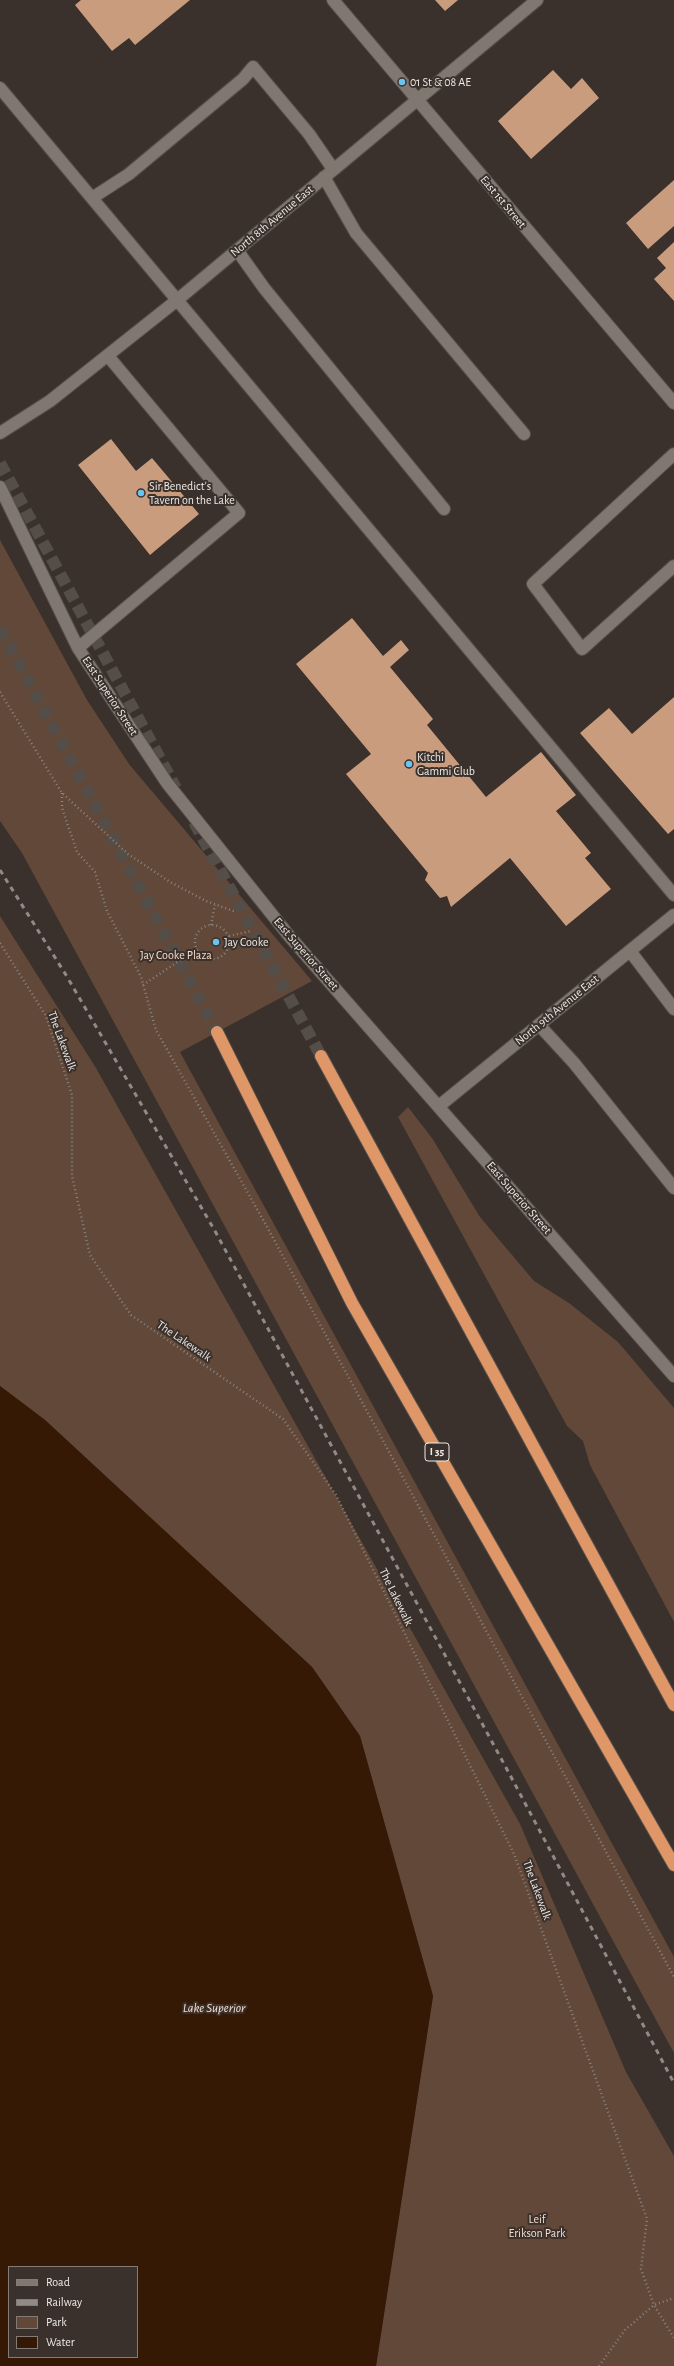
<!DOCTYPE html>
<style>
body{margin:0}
#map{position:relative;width:674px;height:2366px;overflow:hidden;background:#3a312c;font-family:"Alegreya Sans",sans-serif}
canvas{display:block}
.legend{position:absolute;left:8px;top:2266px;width:130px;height:92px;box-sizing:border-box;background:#3a312c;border:1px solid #827b76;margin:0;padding:5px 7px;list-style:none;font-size:12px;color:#efeae6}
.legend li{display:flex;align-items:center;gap:8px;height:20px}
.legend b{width:20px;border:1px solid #827b76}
</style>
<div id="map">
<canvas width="674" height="2366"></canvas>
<ul class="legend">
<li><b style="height:5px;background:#817771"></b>Road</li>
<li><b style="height:5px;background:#928a86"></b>Railway</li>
<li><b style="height:11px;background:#614838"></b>Park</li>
<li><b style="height:11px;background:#361904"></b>Water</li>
</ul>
</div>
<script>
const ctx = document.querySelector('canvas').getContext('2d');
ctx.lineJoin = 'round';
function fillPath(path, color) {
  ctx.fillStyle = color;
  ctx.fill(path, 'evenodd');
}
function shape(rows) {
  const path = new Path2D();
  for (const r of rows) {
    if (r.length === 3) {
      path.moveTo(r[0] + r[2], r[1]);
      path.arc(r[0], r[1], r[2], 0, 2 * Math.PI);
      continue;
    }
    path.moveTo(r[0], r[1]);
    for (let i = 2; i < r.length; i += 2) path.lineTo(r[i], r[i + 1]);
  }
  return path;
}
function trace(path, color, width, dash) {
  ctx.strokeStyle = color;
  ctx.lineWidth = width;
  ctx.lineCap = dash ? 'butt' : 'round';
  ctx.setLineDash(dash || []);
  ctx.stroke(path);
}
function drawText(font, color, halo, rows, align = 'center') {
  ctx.font = font + ' "Alegreya Sans",sans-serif';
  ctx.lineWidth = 4;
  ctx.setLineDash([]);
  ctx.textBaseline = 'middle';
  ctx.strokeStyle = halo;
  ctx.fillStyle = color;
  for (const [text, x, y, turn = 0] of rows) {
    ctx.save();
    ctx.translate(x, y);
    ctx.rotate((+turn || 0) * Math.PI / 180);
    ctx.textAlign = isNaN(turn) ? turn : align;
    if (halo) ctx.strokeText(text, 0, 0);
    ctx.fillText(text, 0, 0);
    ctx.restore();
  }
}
fillPath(shape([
 [0,540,87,700,129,764,312,981,180,1052,674,1957,674,2053,22,853,0,821],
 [0,916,96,1068,520,1824,626,2072,674,2156,674,2366,376,2366,433,1996,360,1736,312,1667,45,1420,0,1386],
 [408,1107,432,1138,480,1217,534,1281,569,1303,618,1342,674,1408,674,1622,590,1465,583,1441,567,1426,398,1117]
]), '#614838');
fillPath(shape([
 [0,1386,45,1420,312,1667,360,1736,433,1996,376,2366,0,2366],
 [9,2267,137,2267,137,2357,9,2357]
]), '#361904');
fillPath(shape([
 [81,0,190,0,135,45,129,38,112,51,75,5],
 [435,0,458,0,445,11],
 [553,70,571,89,582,78,599,98,531,159,498,121],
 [674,180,674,226,648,249,626,223],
 [674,242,674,301,654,279,666,268,657,258],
 [111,439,136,471,152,458,199,514,150,555,78,465],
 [352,618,383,656,401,640,409,650,390,667,433,719,427,725,486,797,541,752,576,795,556,811,591,853,585,858,611,889,566,926,510,858,451,907,447,896,440,898,425,880,428,873,346,774,371,754,296,664],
 [674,697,674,829,668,834,580,733,609,708,632,734]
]), '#ca9c7e');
trace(shape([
 [0,463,176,788],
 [0,628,217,1032],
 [194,822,321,1056]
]), '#554d48', 12, [12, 6]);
const minor = shape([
 [333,0,674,403],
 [0,88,674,895],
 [324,177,356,233,524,434],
 [92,198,129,174,243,79,253,67,309,134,333,169],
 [237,250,264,288,444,509],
 [0,433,50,401,176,301,537,0],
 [674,454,533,584,582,649,674,566],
 [0,487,78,648,167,783,290,937,674,1376],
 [78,648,239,513,108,356],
 [630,951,674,1009],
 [539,1025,574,1063,674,1188],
 [439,1106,674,915]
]);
const highway = shape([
 [217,1032,352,1303,674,1865],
 [321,1056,674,1705]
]);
trace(minor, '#574f4b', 14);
trace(highway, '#574f4b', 14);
trace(shape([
 [0,692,62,793,128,854,170,882,206,901,236,912],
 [62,793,62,808,77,852,95,872,107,911,141,977,156,1030,266,1225,674,1977],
 [212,942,17],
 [211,925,215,905],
 [229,936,251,931],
 [0,943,46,1016,72,1095,72,1176,90,1255,131,1315,283,1419,336,1495,514,1854,647,2219,641,2269,654,2305,674,2338],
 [143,985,197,949],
 [599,2366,625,2330,654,2305,674,2298]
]), '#8a837f', 2.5, [1, 3]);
trace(minor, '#817771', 12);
trace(highway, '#df9767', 12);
trace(shape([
 [0,870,66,975,215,1231,510,1775,674,2083]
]), '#928a86', 3, [5, 5]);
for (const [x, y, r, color] of [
 [402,82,4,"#6bc3f2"],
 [141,493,4,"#6bc3f2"],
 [409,764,4,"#6bc3f2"],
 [216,942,4,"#6bc3f2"]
]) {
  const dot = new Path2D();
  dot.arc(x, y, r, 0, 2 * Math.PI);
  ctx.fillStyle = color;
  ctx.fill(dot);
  trace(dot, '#3a312c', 1.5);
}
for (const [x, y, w] of [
 [437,1452,24]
]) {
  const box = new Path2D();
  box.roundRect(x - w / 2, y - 9, w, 18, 3);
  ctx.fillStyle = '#3a312c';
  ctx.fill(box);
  trace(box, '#efeae6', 1);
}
drawText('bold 11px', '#efeae6', null, [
 ["I 35",437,1452]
]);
drawText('12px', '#efeae6', '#3a312c', [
 ["01 St & 08 AE",410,82],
 ["Sir Benedict's",149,486],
 ["Tavern on the Lake",149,500],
 ["Kitchi",417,757],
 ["Gammi Club",417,771],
 ["Jay Cooke",224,942]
], 'left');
drawText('12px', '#efeae6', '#3a312c', [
 ["East 1st Street",503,202,50],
 ["North 8th Avenue East",272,221,-40],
 ["East Superior Street",110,696,57],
 ["East Superior Street",306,954,49],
 ["North 9th Avenue East",557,1010,-39],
 ["The Lakewalk",62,1041,70],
 ["East Superior Street",519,1198,49],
 ["The Lakewalk",184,1341,34],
 ["The Lakewalk",396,1597,64],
 ["The Lakewalk",537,1890,70]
]);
drawText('12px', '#f8dcca', '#3a312c', [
 ["Jay Cooke Plaza",176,955],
 ["Leif",537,2219],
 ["Erikson Park",537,2233]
]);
drawText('italic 13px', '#f9dccb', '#3a312c', [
 ["Lake Superior",214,2008]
]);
</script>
